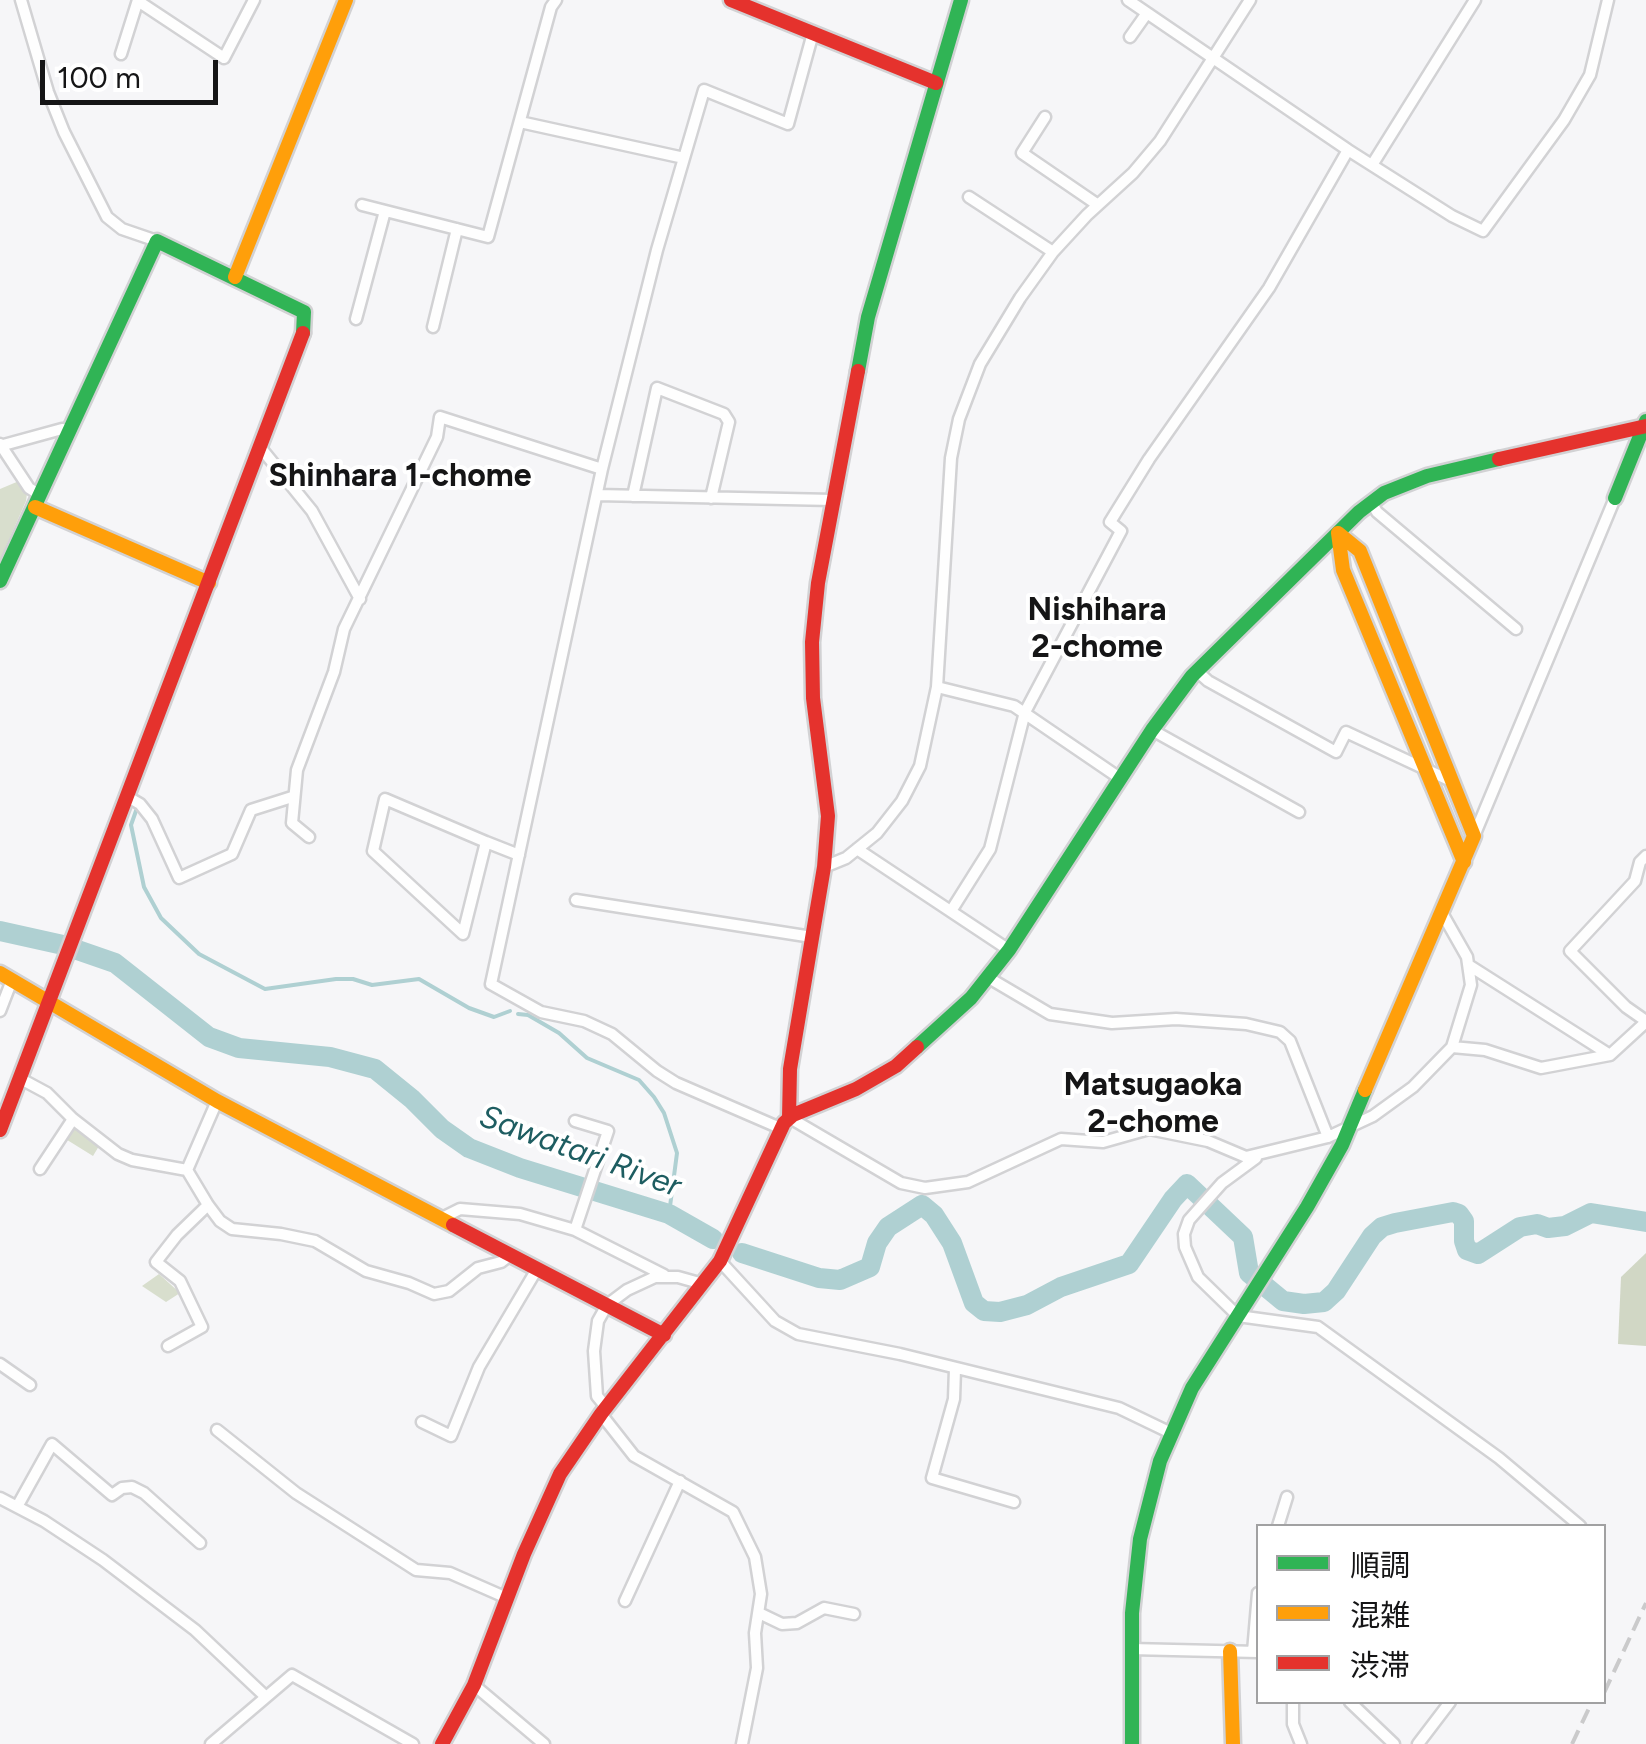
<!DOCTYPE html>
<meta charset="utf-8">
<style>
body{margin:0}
#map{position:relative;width:1646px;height:1744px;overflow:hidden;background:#f6f6f8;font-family:Figtree,"Noto Sans JP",sans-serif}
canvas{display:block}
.legend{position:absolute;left:1256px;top:1524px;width:350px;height:180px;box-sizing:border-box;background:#fff;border:2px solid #a1a1a2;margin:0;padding:12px 18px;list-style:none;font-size:30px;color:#151516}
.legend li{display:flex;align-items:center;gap:20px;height:50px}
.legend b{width:50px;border:2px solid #a1a1a2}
.scale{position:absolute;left:40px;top:60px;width:178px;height:45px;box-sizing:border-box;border:5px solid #151516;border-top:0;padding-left:12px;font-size:30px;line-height:35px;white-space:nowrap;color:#151516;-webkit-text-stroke:8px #fff;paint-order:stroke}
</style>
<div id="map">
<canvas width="1646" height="1744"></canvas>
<ul class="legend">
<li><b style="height:12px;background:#30b455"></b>順調</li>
<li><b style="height:12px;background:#ff9f0a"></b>混雑</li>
<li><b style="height:12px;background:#e5322d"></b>渋滞</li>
</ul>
<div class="scale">100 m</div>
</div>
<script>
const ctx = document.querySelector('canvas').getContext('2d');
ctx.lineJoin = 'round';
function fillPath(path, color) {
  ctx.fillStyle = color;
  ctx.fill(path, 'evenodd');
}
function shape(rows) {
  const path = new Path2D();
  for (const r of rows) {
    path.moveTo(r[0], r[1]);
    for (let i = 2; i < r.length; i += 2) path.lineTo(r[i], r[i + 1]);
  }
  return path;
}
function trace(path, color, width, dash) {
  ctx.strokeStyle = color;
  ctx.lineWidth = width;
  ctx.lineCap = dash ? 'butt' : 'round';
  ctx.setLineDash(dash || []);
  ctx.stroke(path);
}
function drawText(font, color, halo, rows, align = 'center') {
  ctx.font = font + ' Figtree,sans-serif';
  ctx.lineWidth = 8;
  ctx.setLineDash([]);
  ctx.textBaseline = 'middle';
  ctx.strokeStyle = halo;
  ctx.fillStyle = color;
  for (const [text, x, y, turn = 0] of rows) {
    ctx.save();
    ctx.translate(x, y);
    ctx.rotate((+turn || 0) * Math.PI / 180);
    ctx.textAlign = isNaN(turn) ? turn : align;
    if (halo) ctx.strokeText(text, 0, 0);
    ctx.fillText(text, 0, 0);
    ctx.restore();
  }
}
fillPath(shape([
 [19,481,27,494,26,501,0,560,0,489],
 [72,1127,99,1146,93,1156,64,1138],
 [159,1274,180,1293,166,1302,142,1286]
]), '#d8decd');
fillPath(shape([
 [1646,1253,1646,1346,1618,1344,1621,1277]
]), '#d1d7c5');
trace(shape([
 [137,808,131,825,144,887,161,918,199,954,265,989,336,979,353,979,372,985,419,979,469,1008,494,1017,510,1011],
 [518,1014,528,1015,559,1033,587,1058,639,1080,654,1097,664,1113,677,1153,669,1214]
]), '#afd0d2', 4);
trace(shape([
 [0,931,63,945,115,963,209,1037,239,1048,330,1057,375,1069,412,1099,442,1129,469,1148,520,1168,669,1214,713,1239],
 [742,1253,819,1278,840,1280,870,1267,877,1243,888,1227,922,1205,934,1215,952,1243,974,1303,984,1311,1000,1312,1027,1305,1061,1287,1129,1264,1173,1199,1187,1184,1243,1237,1249,1273,1283,1301,1304,1304,1324,1302,1336,1291,1372,1236,1382,1227,1395,1223,1453,1212,1459,1214,1464,1221,1464,1241,1467,1250,1478,1254,1520,1227,1537,1224,1548,1228,1565,1226,1591,1213,1646,1222]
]), '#afd0d2', 20);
const street = shape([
 [21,0,48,92,64,132,107,217,122,229,157,241],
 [1128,0,1348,150,1452,216,1483,231,1564,120,1590,75,1608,0],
 [138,1,224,58,254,0],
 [1130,37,1147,13],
 [121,54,138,0],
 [1045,117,1022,153,1098,205],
 [520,122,684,158],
 [1372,165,1475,0],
 [969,197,1053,252],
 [362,205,488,237,551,7,556,0],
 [356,319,385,211],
 [433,327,457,229],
 [0,444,29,488,40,495],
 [0,446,62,429,70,430],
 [260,447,312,511,360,599],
 [597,495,833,500],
 [633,496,657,388,724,414,729,422,711,498],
 [1371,502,1377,512,1516,629],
 [1197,671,1208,681,1336,752,1346,732,1451,781],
 [937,687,1014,706,1121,779],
 [1152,730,1299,812],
 [128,797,140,804,152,819,179,878,232,854,251,810,292,797],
 [1474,836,1615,498],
 [309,837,292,823,297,770,334,672,344,629,437,437,440,417,602,469],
 [486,842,463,934,373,851,385,799,486,842,519,855],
 [857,849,1009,950],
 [1646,856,1640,862,1635,881,1570,951,1626,1007,1646,1021],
 [824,867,846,858,877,833,902,801,920,766,937,687,951,458,959,419,980,364,1020,298,1053,252,1087,215,1133,173,1160,141,1250,0],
 [576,900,812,937],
 [951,911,990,849,1025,712,1121,531,1110,522,1149,459,1269,288,1348,150],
 [1470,966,1610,1055],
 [989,978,1050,1014,1112,1023,1176,1019,1246,1024,1280,1032,1290,1041,1328,1137],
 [0,1011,12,980],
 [1452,1047,1485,1050,1541,1068,1610,1055,1646,1022],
 [21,1079,47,1093,73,1119,118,1154,132,1160,187,1170],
 [217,1101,187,1170,208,1205,220,1221,232,1229,281,1234,315,1241,366,1271,409,1283,434,1294,449,1291,478,1268,501,1262,510,1255],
 [790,1118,901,1183,925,1188,968,1182,1061,1139,1103,1142,1149,1129,1208,1141,1246,1157,1328,1137,1373,1116,1413,1087,1452,1047,1471,985,1467,957,1442,913],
 [780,1128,676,1083,657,1071,612,1034,584,1021,541,1012,491,984,602,469,657,250,704,90,788,124,813,33],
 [1256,1158,1222,1183,1189,1220,1184,1234,1185,1247,1198,1277,1238,1316,1318,1327,1499,1458,1580,1526],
 [40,1169,73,1119],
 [440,1219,460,1209,520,1214,575,1230,664,1275],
 [575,1230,608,1131,575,1121],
 [720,1261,775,1321,798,1334,900,1354,1119,1408,1171,1433],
 [168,1346,202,1327,180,1281,156,1262,177,1235,208,1205],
 [0,1364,30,1385],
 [955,1369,954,1399,932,1478,1014,1502],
 [606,1407,597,1396,594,1351,598,1321,607,1305,627,1290,655,1277,678,1277,703,1284],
 [601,1414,634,1456,733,1512,755,1557,761,1594,755,1633,757,1668,742,1744],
 [422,1422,451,1436,479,1367,537,1269],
 [217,1430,296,1493,416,1570,450,1573,507,1598],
 [0,1498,44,1521,103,1560,195,1630,266,1697],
 [18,1505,52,1444,112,1495,122,1488,132,1487,144,1493,200,1543],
 [1278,1526,1287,1497],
 [625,1601,680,1481],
 [759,1613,782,1624,797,1623,824,1608,854,1614],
 [1131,1649,1258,1652],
 [1253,1652,1258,1593],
 [474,1685,544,1744],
 [1293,1702,1293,1724,1301,1744],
 [1350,1702,1394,1744],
 [211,1744,292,1675,413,1744],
 [1418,1744,1450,1702]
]);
const fast = shape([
 [858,371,868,317,961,0],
 [1615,498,1646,421],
 [0,581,157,241,304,312,303,333],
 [917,1047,971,998,1009,950,1152,730,1192,676,1359,512,1384,493,1427,476,1499,459],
 [1132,1744,1132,1613,1140,1539,1160,1461,1192,1388,1307,1207,1342,1145,1365,1090]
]);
const slow = shape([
 [235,277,346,0],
 [35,507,209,583],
 [1338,533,1343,570,1464,862],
 [1338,533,1360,551,1474,836,1365,1090],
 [0,973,217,1101,453,1225],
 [1230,1651,1233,1744]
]);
const jam = shape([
 [731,0,936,83],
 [1499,459,1646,426],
 [789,1118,790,1069,824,867,828,816,813,698,812,642,818,583,858,371],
 [0,1130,303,333],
 [453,1225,664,1335],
 [442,1744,474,1685,524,1554,560,1474,601,1414,720,1261,784,1123,793,1115,856,1089,896,1066,917,1047]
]);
trace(street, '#d2d2d4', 15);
trace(fast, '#d2d2d4', 19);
trace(slow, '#d2d2d4', 19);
trace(jam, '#d2d2d4', 19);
trace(street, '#fefefe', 10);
trace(fast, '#30b455', 14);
trace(slow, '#ff9f0a', 14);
trace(jam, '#e5322d', 14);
trace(shape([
 [1604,1693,1646,1603],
 [1572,1744,1592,1702]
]), '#cacacb', 4, [15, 8]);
drawText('bold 32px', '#151516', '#fff', [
 ["Shinhara 1-chome",400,477],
 ["Nishihara",1097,611],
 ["2-chome",1097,648],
 ["Matsugaoka",1153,1086],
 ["2-chome",1153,1123]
]);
drawText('italic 32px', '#1e5d61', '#fff', [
 ["Sawatari River",580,1152,20]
]);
</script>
